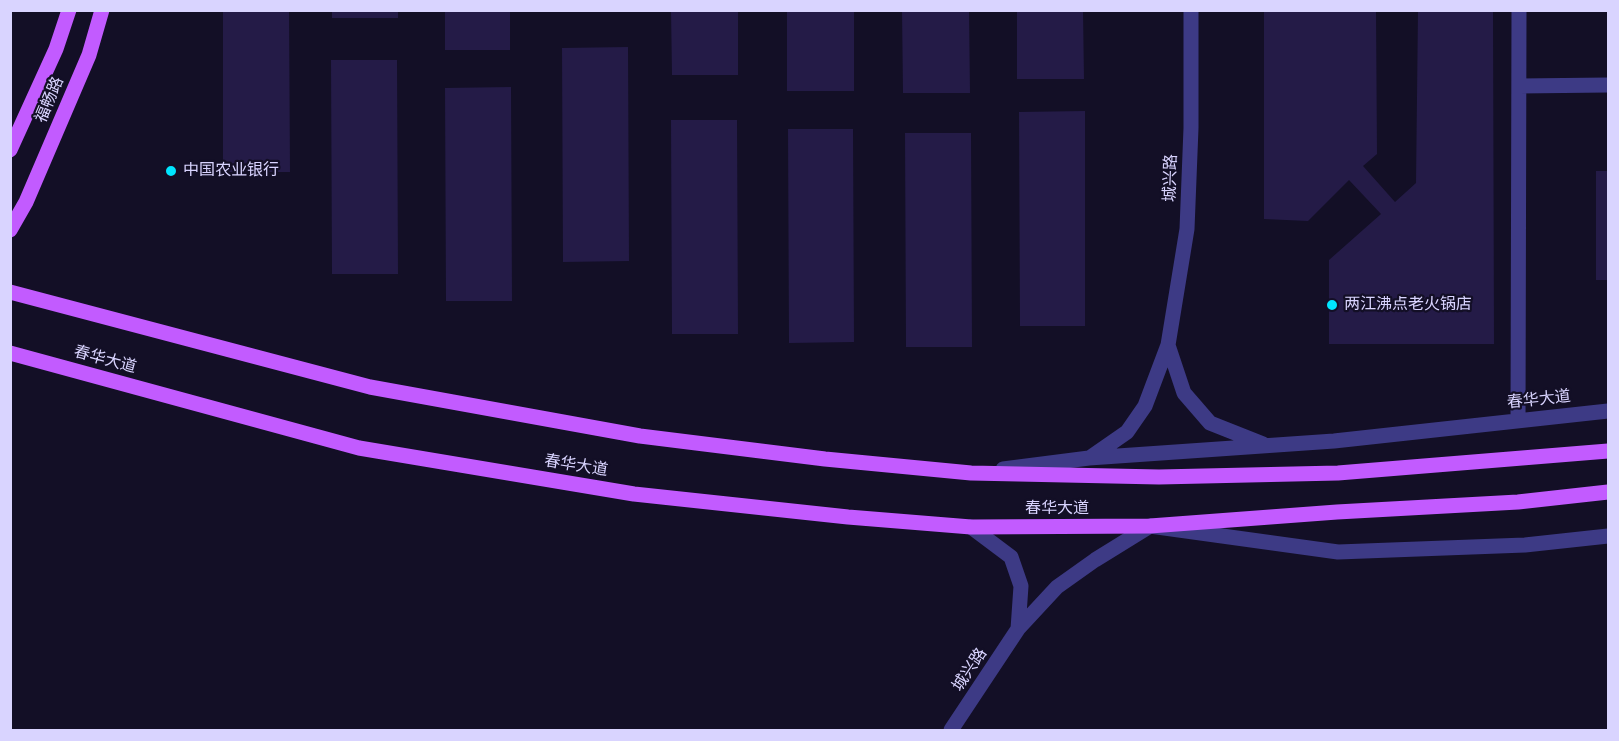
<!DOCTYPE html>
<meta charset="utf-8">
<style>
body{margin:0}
#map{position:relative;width:1619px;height:741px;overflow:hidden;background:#130f26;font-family:"Archivo Narrow",sans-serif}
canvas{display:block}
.frame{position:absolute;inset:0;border:12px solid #d9d4ff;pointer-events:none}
</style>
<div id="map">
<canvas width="1619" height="741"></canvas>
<div class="frame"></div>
</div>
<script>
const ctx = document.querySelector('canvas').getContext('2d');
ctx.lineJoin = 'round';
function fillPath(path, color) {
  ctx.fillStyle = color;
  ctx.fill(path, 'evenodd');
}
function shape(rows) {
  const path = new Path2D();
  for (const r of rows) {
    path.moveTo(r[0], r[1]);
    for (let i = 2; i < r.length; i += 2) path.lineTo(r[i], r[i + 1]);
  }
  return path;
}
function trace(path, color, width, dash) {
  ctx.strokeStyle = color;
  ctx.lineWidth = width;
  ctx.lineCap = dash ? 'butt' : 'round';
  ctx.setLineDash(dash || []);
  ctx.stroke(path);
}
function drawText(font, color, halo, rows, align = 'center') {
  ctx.font = font + ' "Archivo Narrow","Noto Sans SC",sans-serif';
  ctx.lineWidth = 4.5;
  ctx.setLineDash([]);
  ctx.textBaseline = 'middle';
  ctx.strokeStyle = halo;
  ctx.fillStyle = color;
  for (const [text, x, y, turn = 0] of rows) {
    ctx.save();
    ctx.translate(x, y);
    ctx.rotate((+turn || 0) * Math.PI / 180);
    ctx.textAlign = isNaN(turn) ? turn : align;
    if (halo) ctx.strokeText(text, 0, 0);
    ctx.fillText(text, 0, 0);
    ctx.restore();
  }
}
fillPath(shape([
 [223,10,289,10,290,172,223,172],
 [332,10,398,10,398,18,332,18],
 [445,10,510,10,510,50,445,50],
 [671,10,738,10,738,75,672,75],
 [787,10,854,10,854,91,787,91],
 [902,10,969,10,970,93,903,93],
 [1017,10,1083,10,1084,79,1017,79],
 [1264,10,1376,10,1377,154,1363,166,1395,202,1416,183,1418,10,1493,10,1494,344,1329,344,1329,260,1381,214,1349,180,1308,221,1264,219],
 [628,47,629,261,563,262,562,48],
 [331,60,397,60,398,274,332,274],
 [511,87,512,301,446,301,445,88],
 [1085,111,1085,326,1020,326,1019,112],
 [671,120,737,120,738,334,672,334],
 [788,129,853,129,854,342,789,343],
 [905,133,971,133,972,347,906,347],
 [1596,171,1608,171,1608,280,1596,280]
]), '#241b47');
trace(shape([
 [1519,86,1608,85],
 [1168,345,1184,393,1210,423,1263,444],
 [1518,420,1519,10],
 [1091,457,1127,432,1145,406,1168,345,1187,229,1191,128,1191,10],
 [1003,469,1089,458,1334,441,1608,411],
 [971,527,1011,557,1021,586,1018,629],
 [951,730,1018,629,1057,587,1095,560,1150,526,1338,552,1525,545,1608,536]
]), '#3d3a85', 15);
trace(shape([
 [10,150,56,49,69,10],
 [10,230,26,202,89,55,102,10],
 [10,292,370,387,640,436,825,459,971,473,1159,477,1338,473,1608,451],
 [10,353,359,448,634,494,848,517,971,527,1150,526,1337,512,1518,502,1608,492]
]), '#c25bff', 15);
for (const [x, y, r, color] of [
 [171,171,6,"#00e5ff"],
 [1332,305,6,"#00e5ff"]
]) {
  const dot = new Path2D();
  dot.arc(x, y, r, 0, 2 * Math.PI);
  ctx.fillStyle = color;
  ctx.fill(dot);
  trace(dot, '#130f26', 2);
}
drawText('16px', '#d9d4ff', '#130f26', [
 ["福畅路",50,100,-67],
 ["城兴路",1171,178,-88],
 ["春华大道",105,360,15],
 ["春华大道",1539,400,-6],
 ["春华大道",576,466,9],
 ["春华大道",1057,509],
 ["城兴路",970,670,-56]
]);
drawText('16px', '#d9d4ff', '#130f26', [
 ["中国农业银行",183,171],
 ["两江沸点老火锅店",1344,305]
], 'left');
</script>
